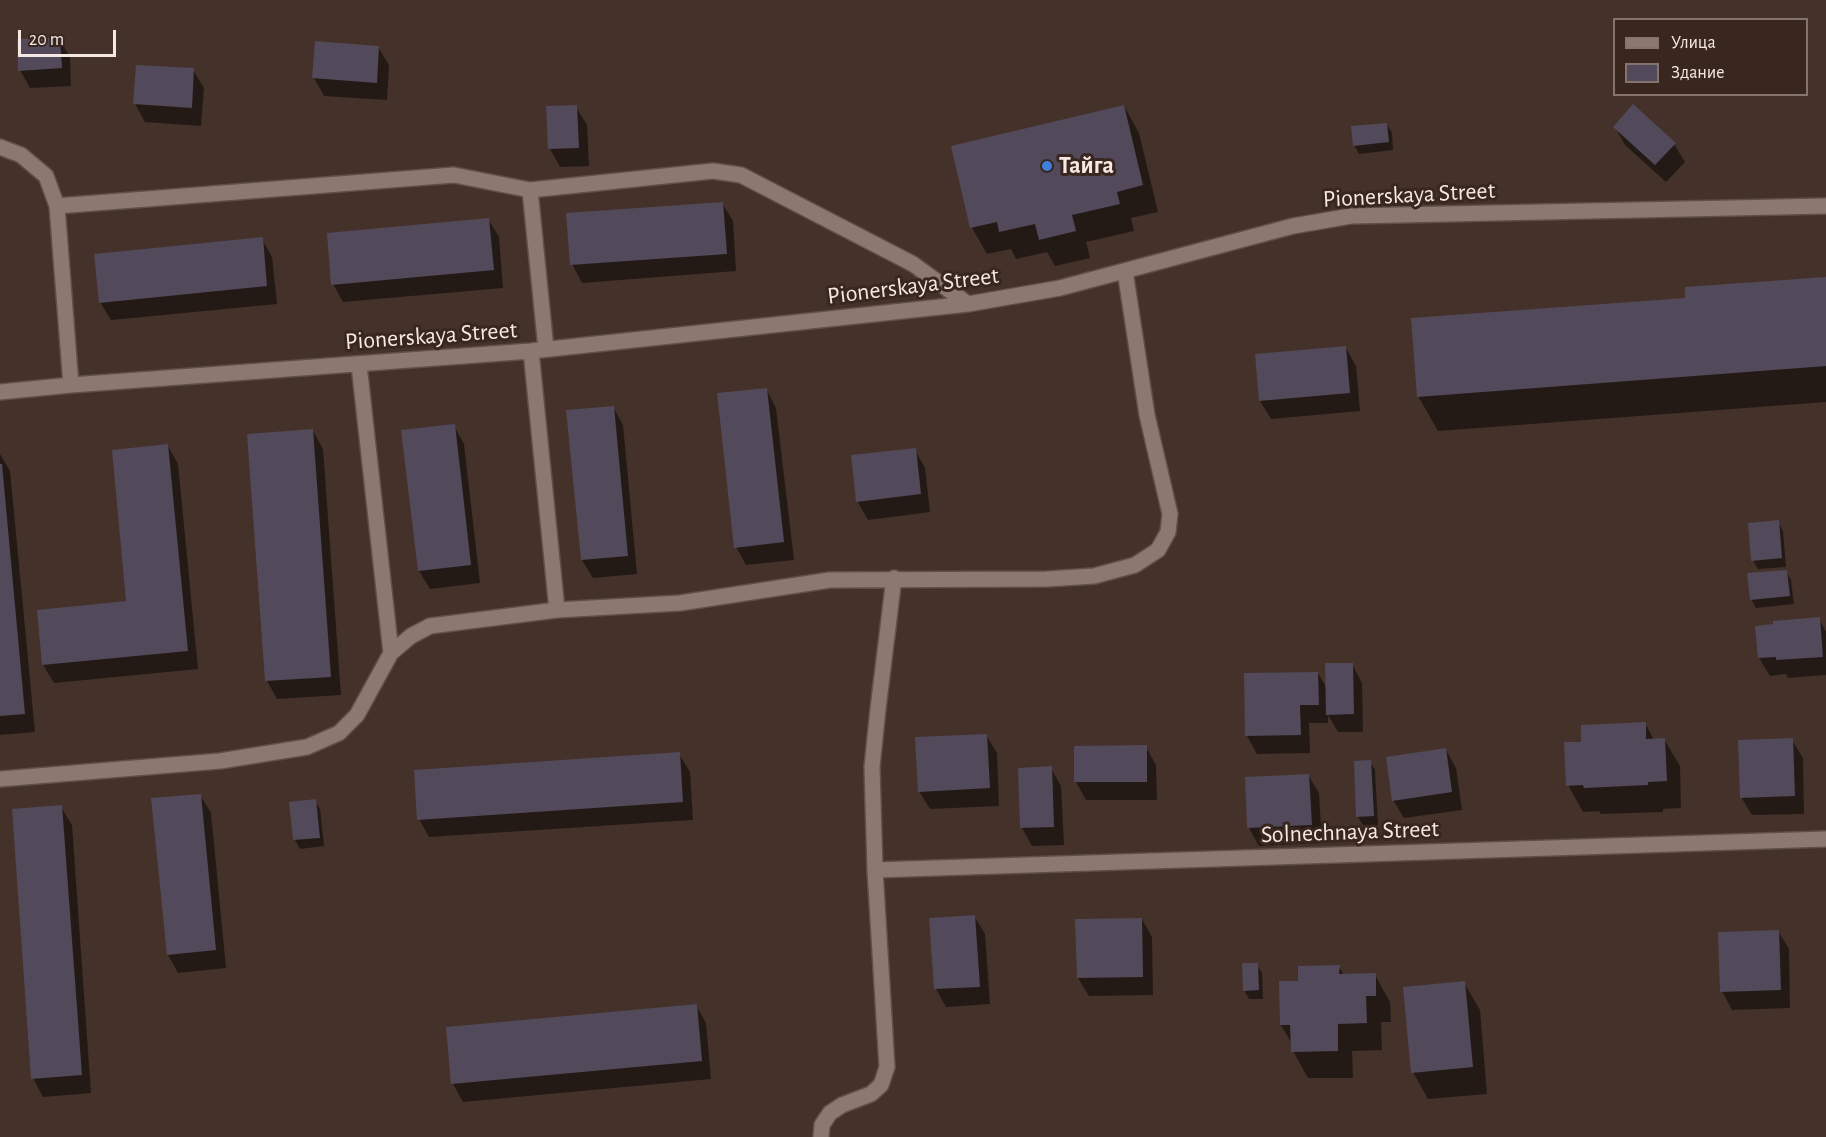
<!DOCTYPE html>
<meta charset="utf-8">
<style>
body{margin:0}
#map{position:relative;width:1826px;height:1137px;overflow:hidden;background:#443129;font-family:"Alegreya Sans",sans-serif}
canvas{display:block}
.legend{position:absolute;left:1613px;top:18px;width:195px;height:78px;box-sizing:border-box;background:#39271f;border:2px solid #84746d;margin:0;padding:8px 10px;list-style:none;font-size:18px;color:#f5e8e3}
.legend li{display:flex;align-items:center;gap:12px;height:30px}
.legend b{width:30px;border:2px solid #84746d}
.scale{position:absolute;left:18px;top:30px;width:98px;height:27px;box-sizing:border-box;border:3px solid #f5e8e3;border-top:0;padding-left:8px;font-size:18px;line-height:21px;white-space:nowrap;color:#f5e8e3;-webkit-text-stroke:4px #39271f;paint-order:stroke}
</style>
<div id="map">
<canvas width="1826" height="1137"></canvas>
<ul class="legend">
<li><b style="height:8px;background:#8d786f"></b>Улица</li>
<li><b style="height:16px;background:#52495a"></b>Здание</li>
</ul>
<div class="scale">20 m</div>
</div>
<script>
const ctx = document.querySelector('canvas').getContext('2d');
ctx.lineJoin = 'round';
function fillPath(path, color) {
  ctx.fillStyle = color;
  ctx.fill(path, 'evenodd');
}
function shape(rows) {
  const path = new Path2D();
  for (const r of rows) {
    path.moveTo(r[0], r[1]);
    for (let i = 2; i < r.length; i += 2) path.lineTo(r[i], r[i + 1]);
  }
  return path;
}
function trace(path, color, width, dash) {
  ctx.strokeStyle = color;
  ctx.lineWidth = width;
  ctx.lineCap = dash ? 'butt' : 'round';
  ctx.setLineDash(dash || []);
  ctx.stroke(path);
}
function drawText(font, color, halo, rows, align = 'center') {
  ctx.font = font + ' "Alegreya Sans",sans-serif';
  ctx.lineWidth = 6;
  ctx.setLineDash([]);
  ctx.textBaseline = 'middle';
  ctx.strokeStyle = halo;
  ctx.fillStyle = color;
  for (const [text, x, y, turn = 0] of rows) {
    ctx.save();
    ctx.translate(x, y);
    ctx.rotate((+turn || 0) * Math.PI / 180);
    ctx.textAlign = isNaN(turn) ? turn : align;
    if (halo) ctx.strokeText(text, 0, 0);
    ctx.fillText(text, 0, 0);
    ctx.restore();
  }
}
fillPath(shape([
 [59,39,70,57,71,86,30,88,20,70],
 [378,47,389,65,387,100,324,96,314,78],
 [193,70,204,88,201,126,145,122,135,104],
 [1124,106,1139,133,1158,212,1131,218,1134,231,1086,242,1090,258,1055,266,1047,252,1016,259,1011,249,987,254,972,228,953,147],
 [576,107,587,125,589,166,560,167,550,149],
 [1387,124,1392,133,1393,150,1359,154,1354,145],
 [1615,127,1674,144,1685,162,1666,182,1625,145],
 [722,203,733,221,736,271,582,283,572,264],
 [488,219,499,237,503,288,343,302,333,284],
 [262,239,272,257,277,304,111,320,100,302],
 [1826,279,1826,402,1438,431,1418,396,1687,299],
 [1346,348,1356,366,1360,411,1271,419,1260,401],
 [766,389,776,408,794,560,746,565,736,547],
 [613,407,623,425,637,574,593,578,582,560],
 [454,426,464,444,480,583,430,589,419,571],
 [313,431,323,449,341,695,277,699,267,681],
 [168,446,178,464,198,669,54,683,43,665,128,603],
 [915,450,925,468,930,512,868,520,857,501],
 [0,454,10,471,35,732,0,735],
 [1778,522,1783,531,1786,567,1758,569,1753,560],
 [1786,571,1791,580,1794,604,1756,608,1751,599],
 [1819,619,1826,632,1826,675,1788,678,1786,674,1770,676,1759,658],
 [1352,664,1362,683,1363,732,1338,732,1328,715,1328,723,1309,723,1310,753,1257,754,1247,736,1318,673,1328,690],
 [1645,723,1654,740,1664,739,1680,766,1681,808,1663,809,1663,812,1601,814,1599,811,1583,812,1568,785,1583,743],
 [986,735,997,753,999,806,930,809,919,791],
 [1792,740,1803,758,1804,814,1752,815,1741,797],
 [1146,747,1156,765,1157,800,1086,800,1076,782,1075,748],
 [1446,750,1456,768,1462,810,1404,818,1393,800],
 [679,754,690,772,693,820,429,837,419,819],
 [1370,762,1375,770,1378,825,1363,825,1358,817],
 [1051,768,1061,786,1064,845,1032,846,1022,828,1020,769],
 [1308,775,1319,793,1322,843,1259,846,1249,828],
 [200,795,211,813,226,968,178,973,168,955],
 [315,801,320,809,324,846,300,849,295,840],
 [61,807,72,825,91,1093,43,1097,33,1078],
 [974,916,985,934,990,1004,946,1007,936,989,931,919],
 [1142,919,1152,937,1153,995,1089,996,1078,978],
 [1778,931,1789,949,1790,1008,1732,1010,1722,991],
 [1257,965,1262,973,1263,999,1249,999,1244,990],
 [1339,966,1344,976,1375,975,1390,1002,1391,1022,1381,1022,1382,1050,1352,1051,1353,1078,1308,1078,1293,1051,1292,1044,1281,1025,1300,982],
 [1464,983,1480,1010,1487,1094,1428,1099,1413,1072],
 [696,1005,706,1023,711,1079,463,1102,453,1084]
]), '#0007');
fillPath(shape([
 [60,37,62,68,18,71,17,39],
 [315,41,379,46,377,83,312,78],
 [136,65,194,68,192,108,133,104],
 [1633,104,1676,143,1655,165,1613,127],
 [577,105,579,148,548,149,546,106],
 [1124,105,1143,185,1117,192,1120,204,1072,215,1076,231,1039,240,1035,224,999,232,997,222,970,228,951,146],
 [1387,123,1389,142,1353,146,1351,126],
 [723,202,727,254,570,265,566,213],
 [489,218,494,270,331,285,327,233],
 [263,237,267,286,99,303,94,254],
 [1826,277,1826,366,1417,397,1411,318,1685,298,1685,287],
 [1346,346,1350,393,1259,401,1255,354],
 [767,388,784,542,734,548,717,393],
 [614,406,628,556,581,560,566,410],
 [455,424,471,565,418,571,401,430],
 [313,429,331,677,265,681,247,434],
 [168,444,188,651,42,665,37,610,126,601,112,450],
 [916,448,921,494,856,502,851,455],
 [0,464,2,464,25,714,0,716],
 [1779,520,1782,558,1751,561,1748,523],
 [1787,570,1790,596,1750,600,1747,573],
 [1820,617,1823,657,1776,660,1776,657,1758,658,1755,626,1773,624,1773,621],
 [1325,663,1353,663,1354,714,1326,715],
 [1318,672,1319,705,1300,705,1301,735,1245,736,1244,673],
 [1646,722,1646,739,1665,738,1667,781,1648,782,1648,785,1584,788,1583,785,1566,786,1564,742,1581,742,1581,725],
 [987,734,990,788,918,792,915,737],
 [1793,738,1795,796,1740,798,1738,740],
 [1147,745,1147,782,1074,782,1074,746],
 [1446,748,1452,792,1392,801,1386,757],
 [680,752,683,802,417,820,414,770],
 [1371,760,1374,816,1356,817,1354,761],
 [1052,766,1054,827,1020,828,1018,768],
 [1309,774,1312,825,1247,828,1245,777],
 [201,794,216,950,167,955,151,798],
 [316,799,320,838,293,840,289,802],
 [62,805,82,1075,31,1079,12,809],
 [975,915,980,987,934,989,929,918],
 [1142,918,1143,977,1077,978,1075,919],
 [1779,930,1781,990,1720,992,1718,932],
 [1242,963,1258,963,1259,990,1243,991],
 [1340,965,1339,974,1376,973,1376,996,1366,996,1367,1023,1338,1024,1338,1051,1291,1052,1290,1025,1280,1025,1279,981,1298,981,1298,966],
 [1465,981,1473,1067,1411,1073,1403,987],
 [697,1004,702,1061,451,1084,446,1027]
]), '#52495a');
const minor = shape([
 [0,147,21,155,46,176,57,206,71,385],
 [530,190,546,349],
 [57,206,454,175,530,190,713,171,741,175,913,264,968,304],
 [531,351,557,610],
 [359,365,391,653],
 [0,392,71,385,531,351,968,304,1060,288,1293,226,1351,216,1826,206],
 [0,779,220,761,307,747,339,733,357,715,391,653,411,636,430,626,557,610,680,603,830,580,1047,579,1094,576,1135,565,1158,550,1168,532,1170,514,1147,415,1125,271],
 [875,870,1826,839],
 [821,1137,822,1125,830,1113,842,1105,871,1094,881,1085,887,1067,875,870,872,767,878,709,894,578]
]);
trace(minor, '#5e4f48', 18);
trace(minor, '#8d786f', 15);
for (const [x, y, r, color] of [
 [1047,166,6,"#3f7fe0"]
]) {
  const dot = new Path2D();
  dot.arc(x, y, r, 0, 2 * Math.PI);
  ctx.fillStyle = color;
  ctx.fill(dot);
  trace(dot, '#39271f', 2);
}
drawText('bold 24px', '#f5e8e3', '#39271f', [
 ["Тайга",1059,166]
], 'left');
drawText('24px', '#f5e8e3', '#39271f', [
 ["Pionerskaya Street",1409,195,-3],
 ["Pionerskaya Street",913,286,-7],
 ["Pionerskaya Street",431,336,-4],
 ["Solnechnaya Street",1350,832,-2]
]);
</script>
